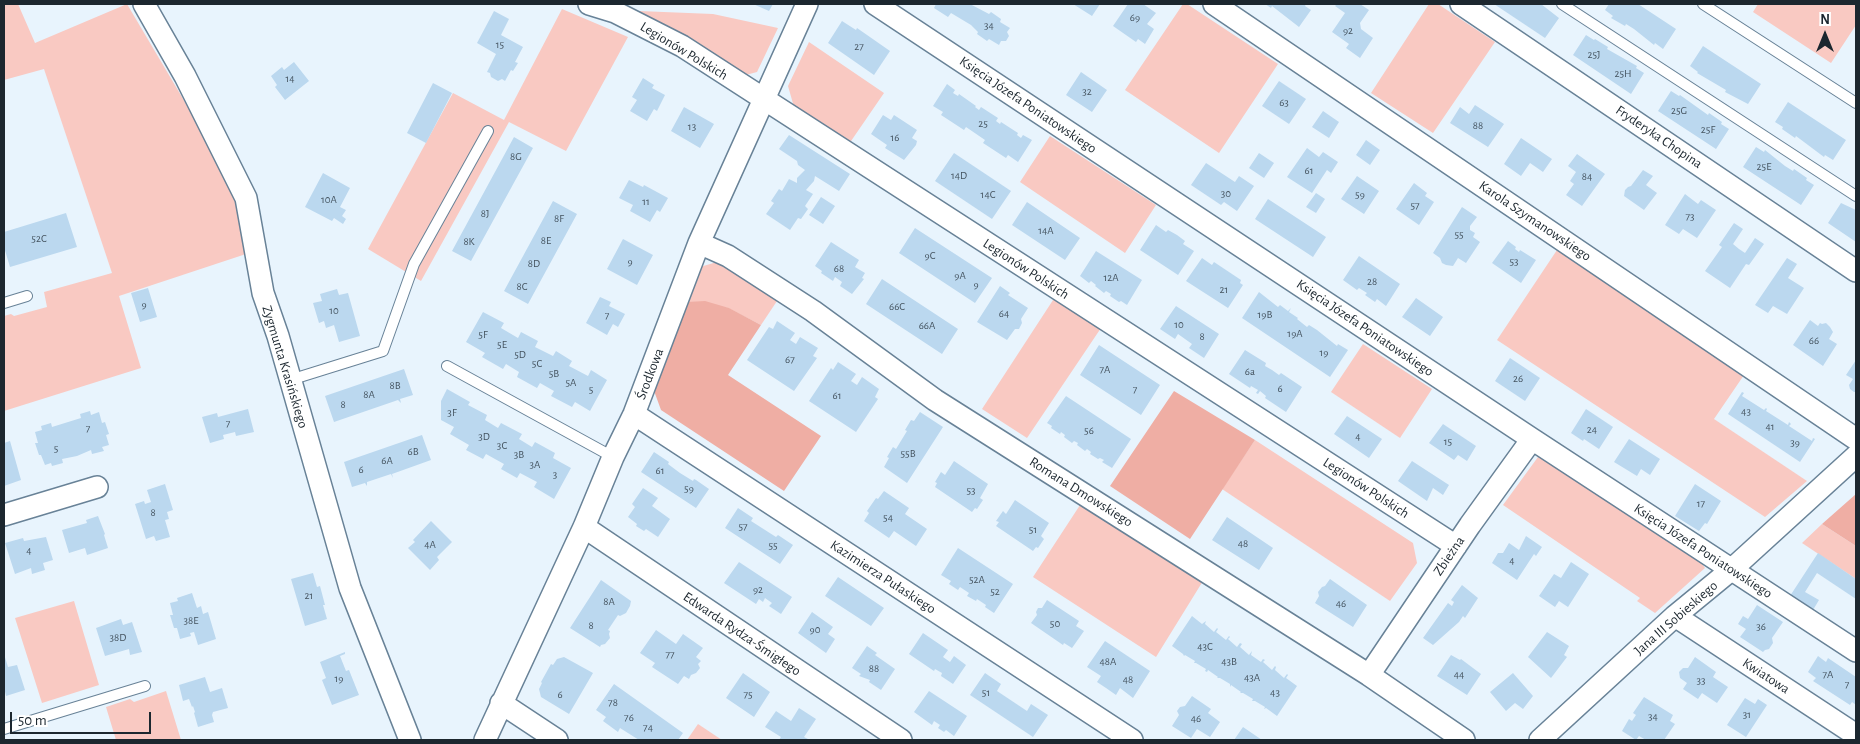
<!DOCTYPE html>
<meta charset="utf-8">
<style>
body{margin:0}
#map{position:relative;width:1860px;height:744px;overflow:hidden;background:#e8f4fd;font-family:"Alegreya Sans",sans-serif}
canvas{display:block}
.frame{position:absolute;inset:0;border:5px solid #1c272f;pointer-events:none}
.north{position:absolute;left:1800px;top:10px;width:50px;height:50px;-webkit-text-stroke:4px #fff;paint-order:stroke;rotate:0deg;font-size:14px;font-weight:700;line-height:20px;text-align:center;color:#1c272f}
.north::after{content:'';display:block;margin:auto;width:18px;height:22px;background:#1c272f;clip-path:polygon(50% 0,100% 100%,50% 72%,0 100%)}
.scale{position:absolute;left:10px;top:712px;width:141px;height:22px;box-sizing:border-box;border:2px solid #1c272f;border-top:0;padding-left:6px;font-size:15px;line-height:18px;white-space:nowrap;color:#1c272f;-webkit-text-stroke:4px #fff;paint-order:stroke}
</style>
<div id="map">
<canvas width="1860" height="744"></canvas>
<div class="frame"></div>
<div class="north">N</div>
<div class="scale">50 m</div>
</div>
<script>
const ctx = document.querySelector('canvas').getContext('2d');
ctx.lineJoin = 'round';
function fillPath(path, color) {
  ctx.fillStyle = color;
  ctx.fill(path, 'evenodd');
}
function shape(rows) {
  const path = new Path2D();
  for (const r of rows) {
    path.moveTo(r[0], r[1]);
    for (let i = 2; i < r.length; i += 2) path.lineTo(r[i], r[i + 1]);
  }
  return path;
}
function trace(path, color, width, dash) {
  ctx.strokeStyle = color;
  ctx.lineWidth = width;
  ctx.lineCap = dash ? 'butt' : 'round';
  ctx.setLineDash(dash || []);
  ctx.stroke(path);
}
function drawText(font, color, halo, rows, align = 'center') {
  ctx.font = font + ' "Alegreya Sans",sans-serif';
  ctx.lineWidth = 4;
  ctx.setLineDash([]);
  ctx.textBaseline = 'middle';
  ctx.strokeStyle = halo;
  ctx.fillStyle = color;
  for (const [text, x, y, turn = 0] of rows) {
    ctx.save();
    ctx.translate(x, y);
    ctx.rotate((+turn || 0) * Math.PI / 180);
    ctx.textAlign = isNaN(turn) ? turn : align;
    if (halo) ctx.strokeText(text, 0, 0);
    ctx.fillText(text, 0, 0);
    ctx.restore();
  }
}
fillPath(shape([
 [4,4,18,4,35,43,127,4,218,158,242,205,246,254,119,296,141,368,4,411,4,316,11,314,14,316,47,307,44,292,112,273,44,69,4,80],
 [1183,4,1187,4,1278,64,1219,153,1125,90],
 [1429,4,1438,4,1495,42,1433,133,1371,93],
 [1758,4,1856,4,1856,25,1831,63,1753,12],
 [562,9,628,37,566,151,509,122,421,281,368,249,453,93,504,120],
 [639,11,713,14,778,28,757,72,742,76,638,13],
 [809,42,884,93,849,144,794,107,788,86],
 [1050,136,1156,205,1125,253,1020,182],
 [1557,250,1744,375,1714,419,1807,481,1765,517,1497,340],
 [717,262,777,301,761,325,728,308,687,302,700,267],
 [1055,297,1101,328,1027,438,982,409],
 [1363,344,1432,389,1400,438,1331,392],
 [1255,440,1413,543,1417,563,1390,601,1222,489],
 [1538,457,1547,458,1698,558,1705,568,1655,613,1637,601,1640,598,1503,505],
 [1082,502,1203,581,1156,657,1033,577],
 [1822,524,1856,546,1856,579,1802,543],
 [74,601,99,685,42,703,15,618],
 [166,691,181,740,116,740,106,707,130,699,134,702],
 [698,724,722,740,687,740]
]), '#f9c9c2');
fillPath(shape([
 [705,301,729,308,761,325,728,375,821,436,784,491,661,410,653,388,687,302],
 [1174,391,1255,440,1190,539,1110,486],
 [1856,494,1856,546,1822,524]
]), '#efaea4');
fillPath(shape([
 [753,4,773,4,769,11],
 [936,4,970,4,989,14,991,12,1001,19,1000,22,1010,28,1007,32,1009,36,1006,41,1001,41,999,45,989,39,987,41,977,34,978,32,971,25,951,13,948,17,934,8],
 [1073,4,1100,4,1092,16],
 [1128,4,1143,4,1156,13,1147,24,1154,29,1145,44,1138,39,1136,42,1113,26],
 [1265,4,1306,4,1305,6,1311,10,1299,27,1272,6,1271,8],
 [1337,4,1360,4,1369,10,1360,23,1361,29,1373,38,1360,58,1346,48,1349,44,1332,32,1345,13,1335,6],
 [1494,4,1541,4,1559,18,1545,38],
 [1609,4,1638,4,1676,29,1663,49,1655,43,1654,45,1634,29,1626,24,1625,26,1611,18,1613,16,1605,10],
 [494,11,509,19,501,35,523,47,515,62,518,63,513,71,511,70,505,81,502,79,498,81,491,77,490,73,487,72,496,54,477,43],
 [842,21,856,30,857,28,890,51,874,75,828,43],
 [1586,35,1594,40,1595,39,1608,47,1607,49,1637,66,1636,68,1644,73,1631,94,1573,55],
 [1703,46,1761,84,1748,104,1725,92,1726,90,1697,73,1698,72,1690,66],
 [294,62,309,81,285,100,275,87,277,85,271,76,282,67,284,70],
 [1081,72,1107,90,1092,112,1066,95],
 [643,78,654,85,652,88,665,95,657,111,654,109,647,121,630,111,637,100,632,97],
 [1279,81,1306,99,1289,124,1262,106],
 [433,83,452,93,426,143,407,133],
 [947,84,955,90,953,93,958,96,959,94,976,106,975,107,979,110,981,107,998,118,996,121,1000,124,1001,122,1018,133,1017,135,1021,138,1023,135,1032,140,1018,162,1008,155,1006,158,983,143,985,140,966,127,964,130,941,115,943,112,933,106],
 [1671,91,1679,96,1680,95,1708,115,1709,113,1722,122,1721,124,1729,129,1716,149,1658,111],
 [1788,102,1846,140,1833,160,1825,155,1824,157,1796,136,1795,138,1782,129,1783,127,1775,122],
 [1475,105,1504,124,1488,147,1450,123,1460,107,1469,114],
 [684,107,714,124,700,148,671,131],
 [1323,111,1339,122,1329,138,1312,127],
 [883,115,891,120,894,115,917,130,912,138,917,141,916,145,904,160,885,148,887,145,871,134],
 [789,135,850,174,839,191,815,176,814,181,806,190,813,194,805,206,808,209,801,219,798,218,790,230,766,214,774,203,771,201,779,189,782,191,789,179,797,183,797,178,805,170,798,165,797,161,779,149],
 [514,137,533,148,471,261,452,251],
 [1521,138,1552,159,1543,172,1530,163,1521,176,1504,164],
 [1366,140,1380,150,1370,165,1356,155],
 [1756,147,1764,152,1765,150,1785,166,1793,171,1794,169,1807,178,1806,180,1814,185,1801,205,1743,167],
 [1307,148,1319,157,1323,152,1338,162,1331,173,1327,170,1312,193,1287,177],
 [954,153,1011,191,992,219,935,181],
 [1259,153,1274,163,1264,178,1249,168],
 [1577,154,1605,174,1582,206,1566,195,1574,184,1570,181,1576,172,1568,166],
 [1206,163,1235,182,1239,176,1254,186,1237,211,1224,202,1221,205,1191,185],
 [1643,170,1653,176,1646,185,1657,193,1644,210,1624,196,1625,190,1628,187,1631,186],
 [323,173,350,188,340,207,346,210,342,216,346,219,343,224,334,218,332,221,305,207],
 [1357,176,1379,191,1364,214,1341,199],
 [629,180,643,187,644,185,668,198,660,212,657,210,650,222,630,211,633,205,619,198],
 [1414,183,1427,193,1425,196,1434,202,1419,225,1396,209],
 [1316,193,1325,199,1316,213,1306,207],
 [1685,194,1698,204,1701,200,1716,210,1697,238,1683,229,1679,234,1665,225],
 [821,197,835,206,823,224,809,215],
 [1268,199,1326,237,1313,257,1255,219],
 [553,201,577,214,528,304,504,291],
 [1027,202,1080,238,1065,260,1012,225],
 [1841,203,1856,210,1856,242,1828,223],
 [1462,207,1477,217,1470,226,1470,230,1475,233,1473,237,1480,242,1466,263,1458,258,1453,266,1446,265,1442,263,1440,258,1433,253],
 [66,213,77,247,10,267,4,247,4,232],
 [1734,223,1743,229,1733,244,1739,249,1745,253,1755,238,1764,244,1749,265,1746,264,1730,288,1705,271,1722,247,1719,245],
 [1156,225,1166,232,1168,230,1177,235,1185,241,1183,244,1194,251,1178,275,1140,250],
 [915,228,992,278,975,303,899,253],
 [623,239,653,255,637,285,607,269],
 [1508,241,1516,247,1515,249,1519,252,1520,250,1536,260,1521,283,1492,263],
 [831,242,859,260,855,267,865,273,862,278,864,279,852,294,840,286,842,282,835,277,833,281,821,273,822,271,815,266],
 [1096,251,1142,280,1127,305,1121,301,1119,302,1110,296,1111,294,1106,291,1104,293,1095,286,1096,285,1091,281,1089,283,1080,276],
 [1359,256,1400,284,1386,306,1377,299,1375,302,1365,295,1367,293,1359,288,1357,290,1343,280],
 [1202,258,1212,265,1214,262,1241,280,1240,283,1243,285,1228,308,1186,281],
 [1787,258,1797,264,1788,278,1804,288,1787,314,1773,306,1768,313,1755,305],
 [882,279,958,329,942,354,866,304],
 [1000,286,1010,293,1008,295,1028,308,1021,319,1022,323,1019,329,1015,329,1007,340,977,322],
 [148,288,157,317,140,322,131,293],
 [337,289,339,295,348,293,360,336,339,342,334,325,326,328,324,321,319,323,313,303,322,301,320,294],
 [1259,292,1278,307,1280,305,1288,311,1291,308,1289,312,1298,318,1297,319,1307,327,1309,325,1317,330,1337,346,1338,344,1348,350,1330,377,1242,318],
 [600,297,611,302,609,306,625,314,618,327,613,324,607,335,586,323],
 [1416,298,1443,317,1430,336,1402,317],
 [1176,306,1219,334,1204,358,1189,348,1192,344,1178,334,1175,339,1160,329],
 [483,312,504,323,501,328,518,338,521,332,538,341,535,347,553,356,556,351,572,361,569,366,588,376,591,370,607,380,590,411,575,402,572,407,551,396,554,391,540,383,537,388,517,377,519,372,506,364,503,369,482,357,485,353,466,342],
 [1810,320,1818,326,1820,323,1822,324,1826,323,1830,327,1833,332,1829,339,1837,344,1823,366,1793,345],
 [777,321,795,333,790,340,796,344,800,337,818,348,813,356,817,358,794,391,747,360,769,327,773,329],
 [1099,345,1160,385,1141,415,1080,375],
 [1245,350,1266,363,1265,366,1272,370,1279,375,1281,373,1302,387,1286,412,1265,398,1266,396,1260,391,1258,394,1256,393,1258,390,1251,386,1250,388,1229,374],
 [1510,358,1540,378,1525,401,1495,381],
 [1856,360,1856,392,1854,392,1850,389,1849,385,1853,379,1846,375],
 [838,362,856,374,851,381,857,385,862,377,879,389,875,397,878,399,856,432,809,401,831,368,833,370],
 [404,369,413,395,400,399,401,403,398,400,334,422,325,396],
 [447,389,470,402,468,405,487,415,485,420,498,428,501,423,522,434,519,439,532,447,535,442,555,453,553,458,571,468,554,499,534,487,537,482,520,473,517,478,501,469,504,464,486,454,483,459,466,450,469,445,450,434,454,427,441,420,441,401],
 [1742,392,1744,393,1742,396,1764,410,1766,408,1767,409,1766,411,1788,425,1789,422,1791,424,1789,426,1812,441,1813,438,1815,439,1800,462,1728,414],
 [1066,396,1131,439,1112,468,1102,462,1104,460,1100,458,1098,459,1090,454,1091,452,1087,449,1085,451,1077,445,1078,443,1074,441,1072,443,1064,437,1065,435,1061,432,1060,434,1051,428,1052,426,1047,423],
 [248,409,254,432,236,436,235,432,223,435,224,439,210,443,202,417,217,413,218,417],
 [1586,409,1613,427,1599,449,1584,439,1583,441,1571,433],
 [90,411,91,415,99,412,102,423,105,422,109,434,106,435,109,445,102,447,104,451,92,454,91,450,77,456,62,459,63,463,52,466,51,463,45,465,41,455,39,455,35,443,38,443,35,432,42,430,41,426,51,423,52,427,81,418,80,414],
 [920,412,943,427,907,483,884,467,889,458,887,457,893,447,896,449,907,431,905,430,911,420,914,421],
 [1347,416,1382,439,1369,458,1334,434],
 [1443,424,1476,446,1467,461,1458,455,1454,460,1429,443],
 [422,435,431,460,392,474,393,478,391,474,367,482,367,486,365,483,352,487,344,462],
 [1629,439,1660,459,1650,475,1641,469,1637,476,1614,462],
 [10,441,21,480,4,486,4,443],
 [654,452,669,462,668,464,680,473,693,481,694,479,696,480,709,489,696,508,641,472],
 [954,461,988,484,980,498,983,500,977,509,975,508,972,512,935,487,937,483,935,482,941,472,945,475],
 [1412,461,1449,485,1443,495,1433,488,1427,501,1398,481],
 [165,484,173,510,167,512,169,519,165,520,170,537,156,541,154,536,146,539,135,504,144,501,145,504,151,502,147,490],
 [1695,484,1721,501,1707,524,1705,523,1699,531,1675,516],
 [643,488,658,498,652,506,670,519,658,537,646,529,644,531,636,526,637,524,628,517,635,507,632,504],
 [884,491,909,508,905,514,927,529,916,546,894,531,889,538,864,521,869,513,867,511,876,498,878,499],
 [1015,500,1049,523,1041,536,1044,539,1038,548,1036,547,1033,551,996,526,999,522,996,521,1003,511,1006,514],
 [738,508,753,518,751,521,776,537,778,535,793,545,780,564,725,528],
 [98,516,105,534,104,535,108,548,87,555,85,548,69,553,62,530,87,523,86,520],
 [1227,517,1273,548,1259,570,1212,540],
 [431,521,452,542,437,557,439,560,430,570,408,548,415,542,413,540],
 [1526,536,1542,547,1536,556,1534,554,1517,580,1492,563,1498,553,1503,553,1509,543,1519,550],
 [46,537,53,560,43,563,45,570,32,574,31,568,15,574,5,543,23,538,24,541],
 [958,548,1013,584,994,613,985,607,986,605,977,599,976,601,967,596,969,593,960,587,958,590,949,584,951,581,941,575],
 [1818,553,1856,579,1856,599,1817,573,1805,592,1819,600,1813,610,1790,596],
 [739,562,792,597,781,614,769,606,772,603,765,598,763,602,759,599,756,604,724,583],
 [1571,562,1589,574,1568,607,1559,601,1555,607,1539,596,1554,574,1561,578],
 [313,573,317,587,320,586,325,605,323,605,327,619,305,626,291,579],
 [838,577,884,608,871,626,825,596],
 [1330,579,1367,605,1353,627,1315,603,1319,596,1318,592,1322,587,1325,586],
 [601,580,631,601,630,606,626,613,620,616,618,615,608,630,610,631,609,634,610,638,605,644,601,645,600,647,570,628],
 [1462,585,1478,598,1465,618,1463,616,1459,622,1433,645,1423,638,1448,603,1452,606,1454,602,1451,600],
 [192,593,197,608,201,606,203,614,208,612,216,639,198,645,194,632,190,633,191,636,180,639,177,628,174,628,170,615,173,615,170,603,178,601,177,598],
 [1047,600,1079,621,1076,626,1084,631,1072,648,1064,643,1063,645,1031,623,1037,615,1036,612,1038,608,1042,608],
 [1757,605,1783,622,1772,638,1773,643,1769,649,1765,650,1763,652,1740,637,1746,629,1738,624,1743,616,1748,619],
 [812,612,833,627,828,634,835,639,826,653,798,633],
 [1192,616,1202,624,1206,621,1205,624,1214,632,1217,628,1218,629,1216,632,1226,640,1229,636,1230,637,1228,639,1237,647,1240,643,1242,644,1240,647,1249,655,1252,651,1251,655,1261,662,1263,659,1265,660,1263,662,1272,670,1275,666,1276,667,1275,670,1284,678,1287,674,1288,675,1286,678,1297,686,1277,716,1266,708,1264,709,1265,707,1255,701,1252,701,1253,699,1243,693,1240,693,1241,692,1231,685,1230,687,1230,684,1220,678,1217,678,1218,677,1208,670,1207,672,1205,671,1206,669,1196,663,1194,663,1195,661,1185,655,1184,656,1183,654,1172,646],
 [121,619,123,625,132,622,142,652,130,655,129,649,105,656,96,628],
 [656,630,676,644,683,634,703,648,696,657,701,661,698,664,700,668,696,673,691,675,689,679,684,676,678,684,652,667,655,663,640,653],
 [1547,632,1569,646,1564,655,1567,657,1551,678,1528,657],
 [923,633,948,650,943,657,950,662,954,656,966,665,953,684,941,676,942,673,935,669,934,671,909,654],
 [1105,641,1150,671,1133,698,1120,688,1116,695,1106,688,1097,682,1101,676,1087,667],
 [867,646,877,653,875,655,895,669,881,690,869,682,870,680,859,676,861,674,852,668],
 [345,652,345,654,340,656,346,671,349,670,359,695,332,705,322,680,326,678,320,662],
 [4,654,8,667,17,665,25,690,6,696,4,687],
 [1451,655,1460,660,1461,659,1481,674,1467,695,1437,676],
 [1818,656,1826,662,1828,658,1856,677,1856,705,1852,702,1850,705,1813,681,1816,678,1808,672],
 [564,657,593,673,569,714,541,697,539,689,542,683,541,682,551,664,553,665,557,659],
 [1695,657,1716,672,1713,677,1728,687,1717,703,1702,693,1698,699,1683,689,1687,683,1680,678,1679,672,1683,668,1688,668],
 [743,673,770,692,754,717,726,698],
 [985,673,1001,684,997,691,1027,711,1031,704,1048,715,1033,737,970,695],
 [1513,673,1533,696,1523,709,1515,703,1506,711,1490,692],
 [205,677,210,692,222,688,228,708,213,712,212,715,214,722,198,727,194,713,195,712,193,706,192,707,189,699,183,701,179,685],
 [614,684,683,733,678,740,639,740,620,728,618,732,603,721,606,717,596,710],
 [929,691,967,716,954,736,946,730,944,732,938,728,940,725,934,721,932,725,914,712],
 [1192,696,1211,709,1208,713,1220,722,1210,737,1197,729,1191,738,1172,726,1179,715,1177,711,1180,707,1185,706],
 [1644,697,1673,715,1670,721,1675,724,1664,740,1646,740,1639,736,1636,740,1622,731,1629,719,1632,721,1636,715,1633,713],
 [1745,698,1755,704,1758,699,1767,705,1746,737,1727,725],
 [799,708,816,719,804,737,810,740,779,740,781,737,765,727,776,711,791,721],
 [1243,727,1262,740,1234,740]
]), '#bbd8ef');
const lane = shape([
 [1562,4,1856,196],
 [1703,4,1856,103],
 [4,303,27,296],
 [447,366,613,457],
 [290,380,383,351,414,264,488,131],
 [4,729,145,686]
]);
const street = shape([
 [144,4,185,76,246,198,263,293,278,336,350,588,410,740],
 [589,4,615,12,682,46,1456,546],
 [875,4,1532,439,1856,651],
 [1214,4,1856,439],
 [1461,4,1856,271],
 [699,243,728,256,813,311,935,400,1369,675,1464,740],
 [634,414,1132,740],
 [4,515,97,487],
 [584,527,901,740],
 [1675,616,1856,735],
 [1369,675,1470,525,1532,439],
 [501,703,557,740],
 [485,740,584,527,613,457,634,414,699,243,807,4],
 [1540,740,1675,616,1731,570,1856,456]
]);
trace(lane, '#688297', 12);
trace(street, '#688297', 24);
trace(lane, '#fff', 10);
trace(street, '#fff', 21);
drawText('11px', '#44535f', null, [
 ["69",1135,18],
 ["34",989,26],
 ["92",1348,31],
 ["15",500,45],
 ["27",859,47],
 ["25J",1594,55],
 ["25H",1623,74],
 ["14",290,79],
 ["32",1087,92],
 ["63",1284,103],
 ["25G",1679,111],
 ["25",983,124],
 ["88",1478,126],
 ["13",692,127],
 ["25F",1708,130],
 ["16",895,138],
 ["8G",516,157],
 ["25E",1764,167],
 ["61",1309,171],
 ["14D",959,176],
 ["84",1587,177],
 ["30",1226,194],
 ["14C",988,195],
 ["59",1360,195],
 ["10A",329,200],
 ["11",646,202],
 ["57",1415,206],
 ["8J",485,214],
 ["73",1690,217],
 ["8F",559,219],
 ["14A",1046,231],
 ["55",1459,235],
 ["52C",39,239],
 ["8E",546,241],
 ["8K",469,242],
 ["9C",930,256],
 ["9",630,262],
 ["53",1514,262],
 ["8D",534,264],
 ["68",839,269],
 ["9A",960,276],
 ["12A",1111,278],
 ["28",1372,282],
 ["9",976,285],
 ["8C",522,287],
 ["21",1224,290],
 ["9",144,305],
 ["66C",897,307],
 ["10",334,311],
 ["64",1004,314],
 ["19B",1265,315],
 ["7",607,316],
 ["10",1179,325],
 ["66A",927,326],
 ["19A",1295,334],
 ["5F",483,335],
 ["8",1202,337],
 ["66",1814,341],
 ["5E",502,345],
 ["19",1324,353],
 ["5D",520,355],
 ["67",790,360],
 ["5C",537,364],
 ["7A",1105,370],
 ["6a",1250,372],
 ["5B",554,374],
 ["26",1518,379],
 ["5A",571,383],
 ["8B",395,386],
 ["6",1280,389],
 ["5",591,390],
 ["7",1135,390],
 ["8A",369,395],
 ["61",837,396],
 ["8",343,405],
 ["43",1746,412],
 ["3F",452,413],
 ["7",228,424],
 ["41",1770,427],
 ["7",88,429],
 ["24",1592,430],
 ["56",1089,431],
 ["3D",484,437],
 ["4",1358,437],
 ["15",1448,442],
 ["39",1795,443],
 ["3C",502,446],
 ["5",56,449],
 ["6B",413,452],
 ["55B",908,454],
 ["3B",519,455],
 ["6A",387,461],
 ["3A",535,465],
 ["6",361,470],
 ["61",660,471],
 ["3",555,475],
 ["59",689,489],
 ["53",971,491],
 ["17",1701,504],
 ["8",153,513],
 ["54",888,518],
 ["57",743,527],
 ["51",1033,530],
 ["48",1243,544],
 ["4A",430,545],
 ["55",773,546],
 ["4",29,551],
 ["4",1512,561],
 ["52A",977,580],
 ["92",758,590],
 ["52",995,592],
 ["21",309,596],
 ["8A",609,602],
 ["46",1341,604],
 ["38E",191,621],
 ["50",1055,624],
 ["8",591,626],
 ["36",1761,627],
 ["90",815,630],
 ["38D",118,638],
 ["43C",1205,647],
 ["77",670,655],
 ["48A",1108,662],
 ["43B",1229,662],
 ["88",874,669],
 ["44",1459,675],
 ["7A",1828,675],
 ["43A",1252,678],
 ["19",339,679],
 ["48",1128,680],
 ["33",1701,681],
 ["7",1847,685],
 ["51",986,693],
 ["43",1275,693],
 ["6",560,695],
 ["75",748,695],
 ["78",613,703],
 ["31",1747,715],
 ["34",1653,717],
 ["76",629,718],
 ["46",1196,719],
 ["74",648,728]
]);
drawText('14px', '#1c272f', '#fff', [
 ["Legionów Polskich",684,51,31],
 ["Księcia Józefa Poniatowskiego",1028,105,34],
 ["Fryderyka Chopina",1659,137,34],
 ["Karola Szymanowskiego",1535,221,34],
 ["Legionów Polskich",1026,269,33],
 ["Księcia Józefa Poniatowskiego",1365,328,34],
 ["Zygmunta Krasińskiego",285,367,73],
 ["Środkowa",650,374,-69],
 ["Legionów Polskich",1366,488,33],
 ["Romana Dmowskiego",1081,492,32],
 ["Księcia Józefa Poniatowskiego",1703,551,33],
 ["Zbieżna",1449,556,-56],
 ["Kazimierza Pułaskiego",883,577,33],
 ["Jana III Sobieskiego",1676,618,-41],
 ["Edwarda Rydza-Śmigłego",742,634,34],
 ["Kwiatowa",1766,676,33]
]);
</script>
